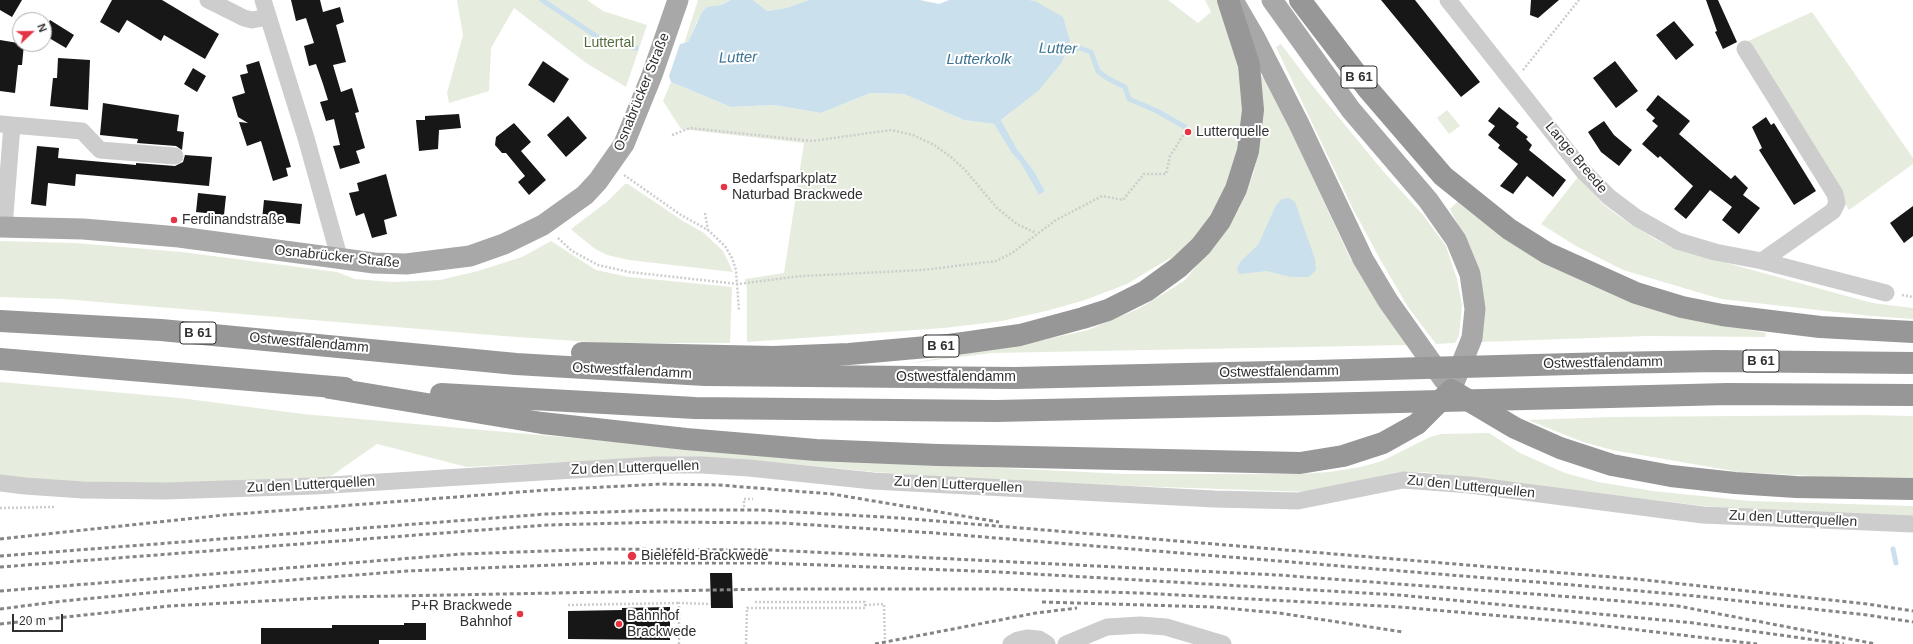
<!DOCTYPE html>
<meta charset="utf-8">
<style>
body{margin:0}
#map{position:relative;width:1913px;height:644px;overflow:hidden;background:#fff;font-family:Helvetica,sans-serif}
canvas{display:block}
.north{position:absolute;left:12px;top:12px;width:40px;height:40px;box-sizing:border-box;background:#fff;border:1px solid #acacac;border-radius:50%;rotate:68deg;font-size:11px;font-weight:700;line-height:16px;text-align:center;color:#303030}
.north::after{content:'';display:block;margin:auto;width:14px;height:18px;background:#e53444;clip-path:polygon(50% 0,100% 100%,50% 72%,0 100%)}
.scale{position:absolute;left:12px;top:614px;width:51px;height:18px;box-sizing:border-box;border:2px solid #303030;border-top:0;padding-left:5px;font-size:12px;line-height:14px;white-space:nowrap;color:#303030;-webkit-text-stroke:3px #fff;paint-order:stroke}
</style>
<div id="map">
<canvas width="1913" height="644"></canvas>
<div class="north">N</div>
<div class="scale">20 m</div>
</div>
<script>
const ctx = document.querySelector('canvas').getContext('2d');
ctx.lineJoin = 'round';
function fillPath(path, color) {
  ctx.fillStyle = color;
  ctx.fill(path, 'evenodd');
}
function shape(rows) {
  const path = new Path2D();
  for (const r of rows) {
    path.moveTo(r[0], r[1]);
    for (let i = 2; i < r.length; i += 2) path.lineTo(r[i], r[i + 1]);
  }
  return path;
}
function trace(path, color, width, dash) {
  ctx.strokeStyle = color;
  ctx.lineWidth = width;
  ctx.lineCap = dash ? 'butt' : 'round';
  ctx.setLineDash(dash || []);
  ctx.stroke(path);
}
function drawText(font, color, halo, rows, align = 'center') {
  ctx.font = font + ' Helvetica,sans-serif';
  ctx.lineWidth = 4;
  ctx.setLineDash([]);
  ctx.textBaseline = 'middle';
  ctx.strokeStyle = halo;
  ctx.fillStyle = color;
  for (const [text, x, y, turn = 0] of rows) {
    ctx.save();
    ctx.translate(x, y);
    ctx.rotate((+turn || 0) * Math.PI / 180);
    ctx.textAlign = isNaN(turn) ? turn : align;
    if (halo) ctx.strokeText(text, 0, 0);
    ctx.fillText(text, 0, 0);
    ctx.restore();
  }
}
fillPath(shape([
 [457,0,587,0,603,11,647,25,626,87,586,63,514,8,491,48,489,91,449,103,447,93,463,35],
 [698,0,731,0,721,5,707,8,697,21,688,42,684,44],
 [753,0,809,0,786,8,767,11],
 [1029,0,1168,0,1198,23,1211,12,1205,0,1218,0,1248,93,1230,189,1198,236,1172,260,1170,258,1127,284,1085,300,1050,310,1002,321,944,328,747,342,747,288,745,279,784,273,804,143,681,129,663,101,671,82,731,107,774,105,821,113,870,93,904,94,964,120,994,124,1011,152,1020,162,1039,195,1045,191,1034,171,1017,149,1001,120,1009,114,1062,62,1035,1],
 [1812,12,1913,158,1913,164,1849,210,1746,42],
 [1281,44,1312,85,1383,171,1423,215,1446,246,1457,279,1462,305,1459,336,1455,343,1436,344,1408,307,1381,261,1353,209,1276,47],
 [1258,75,1264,77,1281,109,1350,258,1407,345,992,353,903,364,1016,346,1088,330,1140,308,1184,281,1214,245,1239,209,1254,172,1260,138],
 [1447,110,1460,126,1449,134,1437,118],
 [1578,177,1603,204,1620,217,1655,239,1676,249,1872,303,1913,308,1913,319,1871,316,1721,299,1623,270,1576,246,1541,224],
 [625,184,628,184,683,221,704,233,723,251,733,272,629,260,607,255,595,249,573,231,571,229,608,201],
 [1458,201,1708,322,1766,333,1765,337,1647,336,1481,342,1469,247,1450,209],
 [0,241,75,243,182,252,337,272,355,279,392,282,440,280,478,271,522,257,551,241,596,270,629,277,732,287,730,343,605,343,503,336,63,299,0,297],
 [0,382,180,398,303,414,799,458,1125,474,1299,474,1329,472,1361,467,1382,461,1430,437,1441,434,1489,433,1520,453,1565,473,1598,482,1653,491,1750,501,1913,506,1913,517,1813,514,1704,506,1423,472,1399,472,1308,492,1016,482,875,472,741,459,672,457,467,467,377,444,327,479,183,484,80,483,26,479,0,475],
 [1867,415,1913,416,1913,479,1869,479,1739,472,1612,450,1583,442,1528,420,1611,417]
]), '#e6edde');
fillPath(shape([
 [731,0,753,0,767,11,786,8,809,0,920,0,939,4,949,0,1029,0,1035,1,1063,17,1070,41,1062,62,1039,90,1001,120,1017,149,1034,171,1045,191,1039,195,1020,162,1011,152,994,124,964,120,904,94,870,93,821,113,774,105,731,107,671,82,669,76,680,44,688,42,701,14,707,7,721,5],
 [1289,198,1295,202,1315,259,1316,270,1309,277,1290,277,1267,271,1239,274,1237,269,1240,262,1258,245,1276,205,1282,199]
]), '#cae0ec');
trace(shape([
 [542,0,599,38,636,48],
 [1062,48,1080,48,1091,52,1098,71,1107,78,1125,87,1129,99,1157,111,1185,127],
 [1893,549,1896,563]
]), '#cae0ec', 5);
fillPath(shape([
 [0,0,22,0,12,17,0,10],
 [112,0,162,0,219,34,205,59,164,35,161,41,127,20,119,33,100,22],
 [291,0,320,0,323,12,340,7,344,22,336,25,346,62,333,65,341,92,352,88,359,112,355,113,365,148,356,151,360,163,340,169,333,146,340,145,334,119,326,121,320,102,328,100,323,84,316,64,309,66,304,46,314,43,306,18,296,21],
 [1381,0,1415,0,1480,82,1461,97],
 [1531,0,1559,0,1538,18,1530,15],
 [1706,0,1718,0,1737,42,1723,49,1715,32,1717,31],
 [50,20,74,35,66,48,44,35,44,30],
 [1674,21,1694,45,1676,60,1656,35],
 [0,40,24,44,22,65,18,65,15,93,0,91],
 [58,58,90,60,88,110,50,106,53,78,57,78],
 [259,61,291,167,286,168,288,176,273,181,261,141,247,146,239,122,248,123,238,117,232,97,245,93,240,75,248,73,246,65],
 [543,61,569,79,554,103,528,85],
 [1615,61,1638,91,1616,108,1593,78],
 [193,68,206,76,197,92,184,84],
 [1658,95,1690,121,1679,134,1731,179,1735,175,1748,188,1743,195,1760,208,1739,234,1722,220,1732,207,1710,190,1686,219,1674,209,1693,186,1660,156,1658,158,1642,144,1658,126,1652,121,1655,118,1646,110],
 [103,103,179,115,177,131,184,132,182,150,176,146,137,143,138,139,100,135],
 [1499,107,1519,123,1516,127,1528,137,1526,139,1532,145,1529,150,1566,180,1553,197,1527,176,1513,194,1500,186,1518,164,1498,148,1500,145,1488,135,1495,126,1488,121],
 [459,114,461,128,439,130,438,149,419,151,416,120,425,120,425,116],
 [568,116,587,138,566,157,547,135],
 [1766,117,1771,125,1774,123,1816,191,1794,205,1759,150,1762,148,1752,127],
 [1604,121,1614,135,1632,150,1619,166,1601,152,1588,132],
 [514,123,531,142,521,151,546,180,529,195,518,182,525,176,506,153,502,153,495,145,496,137],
 [37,146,59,148,58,158,136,165,136,163,175,166,183,162,185,155,212,157,209,186,76,174,75,186,48,183,46,206,31,204],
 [386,174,397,216,384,220,387,234,372,238,364,213,356,216,349,193,359,191,357,183],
 [198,193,226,196,224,215,196,212],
 [264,200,302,204,300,224,262,220],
 [1913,206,1913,236,1904,243,1890,223],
 [710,573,732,573,733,608,711,608],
 [670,607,670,640,568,639,568,611,622,610,622,608],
 [404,623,426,623,426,640,379,640,379,644,261,644,261,628,332,628,332,625,404,625]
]), '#171717');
trace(shape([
 [1523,70,1579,0],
 [672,135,690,128,812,141,891,130,913,135,934,145,951,157,966,171,997,208,1017,224,1036,233],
 [624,175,681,215,708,230,725,246,732,258,736,270,739,311],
 [705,213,708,230],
 [558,238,572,251,598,265,629,272,738,284,802,276,922,270,996,261,1012,253,1056,220,1102,196,1123,200,1144,174,1166,174,1170,156,1184,134],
 [1902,295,1913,297],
 [744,507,744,499,753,499],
 [0,508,56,507],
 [568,605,679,603],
 [865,605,884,604,885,644],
 [679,644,679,603,711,604],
 [746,644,747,608,865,608,865,602,755,602]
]), '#cdcdcd', 2.5, [2, 2]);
trace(shape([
 [208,0,244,18,252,20,268,17],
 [263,0,306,138,340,260],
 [1448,0,1583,171,1609,197,1637,218,1678,241,1715,252,1762,261,1886,293],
 [1745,49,1835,194,1837,203,1833,211,1762,261],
 [1,124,12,125,4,227],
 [12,125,82,131,100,150,175,156],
 [0,483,25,486,83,490,165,491,315,486,655,465,702,465,749,468,873,481,1214,499,1298,501,1403,480,1470,485,1703,515,1913,524],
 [1011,644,1018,640,1027,638,1039,639,1047,644],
 [1066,644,1107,627,1140,625,1166,627,1223,644]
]), '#cdcdcd', 17);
trace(shape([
 [1272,0,1351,110,1428,200,1456,240,1470,274,1475,309,1472,338,1451,390],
 [1234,2,1255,38,1299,124,1363,259,1388,301,1444,380],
 [0,227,83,229,179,237,374,263,406,264,470,256,504,244,543,225,585,195,598,181,624,144,652,75,678,0]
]), '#a8a8a8', 21);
trace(shape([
 [1300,0,1368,89,1443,176,1509,229,1547,253,1636,293,1682,307,1722,315,1820,327,1913,332],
 [0,321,161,330,516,364,705,375,1015,378,1314,371],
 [582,353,773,357,849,354,949,345,1020,335,1083,318,1108,310,1146,291,1179,267,1201,246,1220,221,1236,189,1248,151,1253,110,1249,65,1228,0],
 [0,359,345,388],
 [1609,363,1716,361,1913,363],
 [330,388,542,423,686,439,816,450,938,455,1300,463,1343,456,1383,443,1417,424,1451,390,1515,428,1560,448,1612,465,1671,476,1735,483,1796,487,1913,489],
 [441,394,695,408,996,411,1315,404],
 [1610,397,1727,394,1913,395]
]), '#979797', 22);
trace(shape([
 [0,539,224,515,546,490,662,484,719,485,832,494,999,522],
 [0,556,546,514,663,510,760,510,900,518,1636,579,1867,604,1913,611],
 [0,567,547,525,663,522,782,523,935,533,1573,585,1695,596,1867,615,1913,622],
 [0,591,462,554,603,549,771,550,1278,575,1573,597,1678,606,1876,644],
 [1042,602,1213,607,1279,613,1403,632],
 [0,609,63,601,253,583,407,571,603,563,770,563,999,572,1399,595,1694,623,1844,644],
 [0,624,169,606,341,597,770,589,999,589,1140,593,1400,607,1571,622,1757,644],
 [875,644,1036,613,1077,608]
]), '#858585', 3, [4, 3]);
trace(shape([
 [1314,371,1609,363],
 [1315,404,1610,397]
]), '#979797', 22);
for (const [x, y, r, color] of [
 [1188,132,4,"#e53444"],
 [724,187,4,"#e53444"],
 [174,220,4,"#e53444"],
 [632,556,5,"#e53444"],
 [520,614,4,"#e53444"],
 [619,624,4,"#e53444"]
]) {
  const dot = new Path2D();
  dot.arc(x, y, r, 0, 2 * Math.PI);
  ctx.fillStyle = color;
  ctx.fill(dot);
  trace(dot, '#fff', 1.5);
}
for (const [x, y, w] of [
 [1359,77,36],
 [198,333,36],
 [941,346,36],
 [1761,361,36]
]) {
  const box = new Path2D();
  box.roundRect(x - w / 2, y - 11, w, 22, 3);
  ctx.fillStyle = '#fff';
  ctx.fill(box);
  trace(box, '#303030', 1);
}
drawText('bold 13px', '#303030', null, [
 ["B 61",1359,77],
 ["B 61",198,333],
 ["B 61",941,346],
 ["B 61",1761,361]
]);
drawText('14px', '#546c3d', '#fff', [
 ["Luttertal",609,43]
]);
drawText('14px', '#303030', '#fff', [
 ["Osnabrücker Straße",642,92,-68],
 ["Lange Breede",1576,158,50],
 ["Osnabrücker Straße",337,257,6],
 ["Ostwestfalendamm",309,343,5],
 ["Ostwestfalendamm",1603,363,-1],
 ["Ostwestfalendamm",632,371,3],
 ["Ostwestfalendamm",1279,372,-1],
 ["Ostwestfalendamm",956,377],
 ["Zu den Lutterquellen",635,468,-2],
 ["Zu den Lutterquellen",311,485,-3],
 ["Zu den Lutterquellen",958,485,3],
 ["Zu den Lutterquellen",1471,487,6],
 ["Zu den Lutterquellen",1793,519,3]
]);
drawText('14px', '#303030', '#fff', [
 ["Lutterquelle",1196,132],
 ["Bedarfsparkplatz",732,179],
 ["Naturbad Brackwede",732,195],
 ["Ferdinandstraße",182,220],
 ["Bielefeld-Brackwede",641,556],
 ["P+R Brackwede",512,606,"right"],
 ["Bahnhof",512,622,"right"],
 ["Bahnhof",627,616],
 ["Brackwede",627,632]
], 'left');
drawText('italic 15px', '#3d7392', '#fff', [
 ["Lutter",1058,49,1],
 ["Lutter",738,58,-2],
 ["Lutterkolk",979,60]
]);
</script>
